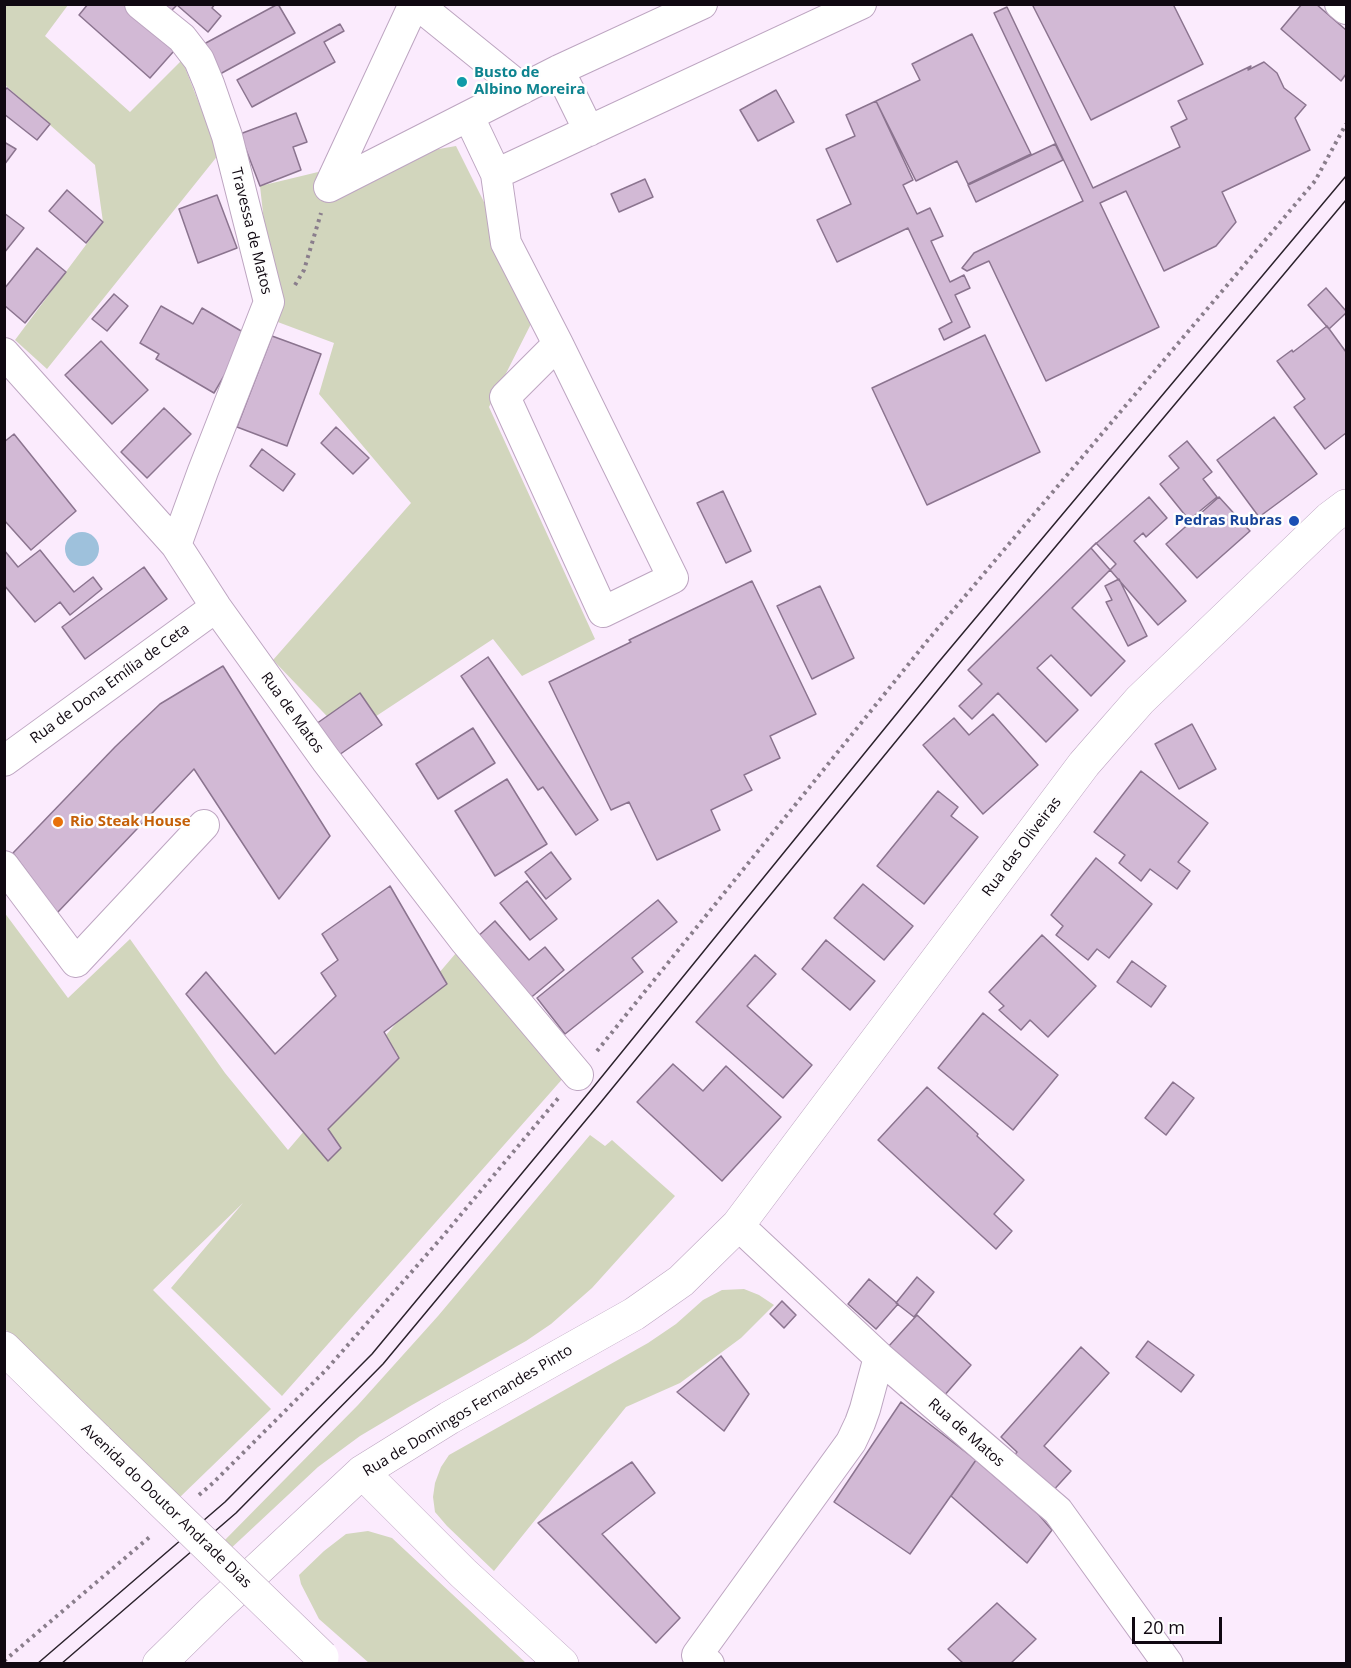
<!DOCTYPE html>
<meta charset="utf-8">
<style>
body{margin:0}
#map{position:relative;width:1351px;height:1668px;overflow:hidden;background:#fbebfd;font-family:"Open Sans",sans-serif}
canvas{display:block}
.frame{position:absolute;inset:0;border:6px solid #100811;pointer-events:none}
.scale{position:absolute;left:1132px;top:1617px;width:90px;height:27px;box-sizing:border-box;border:3px solid #100811;border-top:0;padding-left:8px;font-size:18px;line-height:21px;white-space:nowrap;color:#100811;-webkit-text-stroke:4px #fefefe;paint-order:stroke}
</style>
<div id="map">
<canvas width="1351" height="1668"></canvas>
<div class="frame"></div>
<div class="scale">20 m</div>
</div>
<script>
const ctx = document.querySelector('canvas').getContext('2d');
ctx.lineJoin = 'round';
function fillPath(path, color) {
  ctx.fillStyle = color;
  ctx.fill(path, 'evenodd');
}
function shape(rows) {
  const path = new Path2D();
  for (const r of rows) {
    if (r.length === 3) {
      path.moveTo(r[0] + r[2], r[1]);
      path.arc(r[0], r[1], r[2], 0, 2 * Math.PI);
      continue;
    }
    path.moveTo(r[0], r[1]);
    for (let i = 2; i < r.length; i += 2) path.lineTo(r[i], r[i + 1]);
  }
  return path;
}
function trace(path, color, width, dash) {
  ctx.strokeStyle = color;
  ctx.lineWidth = width;
  ctx.lineCap = dash ? 'butt' : 'round';
  ctx.setLineDash(dash || []);
  ctx.stroke(path);
}
function drawText(font, color, halo, rows, align = 'center') {
  ctx.font = font + ' "Open Sans",sans-serif';
  ctx.lineWidth = 5;
  ctx.setLineDash([]);
  ctx.textBaseline = 'middle';
  ctx.strokeStyle = halo;
  ctx.fillStyle = color;
  for (const [text, x, y, turn = 0] of rows) {
    ctx.save();
    ctx.translate(x, y);
    ctx.rotate((+turn || 0) * Math.PI / 180);
    ctx.textAlign = isNaN(turn) ? turn : align;
    if (halo) ctx.strokeText(text, 0, 0);
    ctx.fillText(text, 0, 0);
    ctx.restore();
  }
}
fillPath(shape([
 [5,5,68,5,45,36,130,112,182,60,219,154,47,369,15,340,103,222,95,165,5,85],
 [456,146,538,310,489,407,595,639,522,676,493,639,346,736,273,660,411,503,319,394,334,343,275,321,260,186,343,166],
 [4,912,68,998,130,939,225,1073,288,1150,462,946,565,1076,282,1396,171,1288,243,1203,153,1290,271,1409,178,1499,132,1460,5,1329],
 [590,1135,605,1146,612,1140,675,1196,592,1288,551,1324,526,1341,412,1405,360,1436,318,1467,227,1552,219,1546,358,1405,438,1316],
 [744,1289,759,1295,774,1305,741,1338,680,1383,626,1407,494,1571,447,1526,435,1512,433,1497,435,1483,441,1467,449,1455,648,1343,676,1324,703,1300,722,1290],
 [368,1531,392,1538,526,1663,369,1663,319,1619,301,1584,299,1575,324,1551,346,1534]
]), '#d2d6bd');
fillPath(shape([
 [82,549,17]
]), '#9ec1dc');
const building = shape([
 [88,4,137,4,181,43,150,78,79,15,88,4],
 [159,4,215,4,212,8,221,16,208,32,177,5,169,13,159,4],
 [278,4,295,33,220,74,204,44,278,4],
 [1035,4,1173,4,1203,64,1091,120,1033,6,1035,4],
 [1302,4,1316,4,1346,30,1346,74,1341,81,1281,29,1302,4],
 [1007,7,1093,188,1180,147,1171,127,1187,119,1178,101,1251,66,1248,70,1264,62,1277,73,1284,88,1306,105,1295,118,1310,150,1222,192,1236,222,1216,246,1164,271,1126,191,1100,203,1159,327,1046,381,989,261,967,271,962,268,974,253,1083,201,994,13,1007,7],
 [340,24,344,31,324,42,335,62,252,107,237,80,340,24],
 [972,34,1031,154,968,184,957,161,916,181,876,101,920,80,912,64,972,34],
 [7,88,50,124,37,140,4,114,4,91,7,88],
 [776,90,794,122,758,141,740,110,776,90],
 [876,101,913,180,903,185,917,214,930,208,943,236,931,241,950,282,964,275,970,288,955,295,970,327,944,340,939,329,952,322,908,228,837,262,817,220,851,204,826,149,855,136,846,115,876,101],
 [296,113,307,142,293,147,301,170,260,186,240,134,296,113],
 [4,142,16,149,4,165,4,142],
 [1055,144,1063,160,976,202,968,185,1055,144],
 [645,179,653,197,619,212,611,194,645,179],
 [67,190,103,222,86,243,49,211,67,190],
 [217,195,237,248,198,263,179,209,217,195],
 [4,213,24,228,4,253,4,213],
 [37,248,66,272,25,323,4,305,4,289,37,248],
 [1326,288,1346,311,1346,313,1329,329,1308,305,1326,288],
 [114,294,128,306,107,331,92,319,114,294],
 [161,306,193,324,202,308,248,335,214,393,156,359,159,354,140,343,161,306],
 [1327,326,1346,352,1346,433,1325,449,1294,407,1305,399,1277,361,1292,350,1293,352,1327,326],
 [985,335,1040,452,927,505,872,388,985,335],
 [272,336,321,354,287,446,237,427,272,336],
 [101,341,148,390,112,424,65,375,101,341],
 [164,408,191,434,147,478,121,452,164,408],
 [1274,417,1317,474,1259,517,1217,460,1274,417],
 [336,427,369,458,353,474,321,443,336,427],
 [14,434,76,511,31,550,4,520,4,442,14,434],
 [1187,441,1212,472,1203,479,1217,497,1189,520,1160,484,1179,468,1169,456,1187,441],
 [262,449,295,474,283,491,250,466,262,449],
 [723,491,751,551,726,563,697,503,723,491],
 [1149,497,1167,518,1146,537,1143,533,1134,541,1186,601,1158,625,1091,548,1149,497],
 [1219,497,1250,531,1197,578,1166,544,1219,497],
 [1096,543,1116,564,1072,608,1125,661,1091,696,1051,655,1037,668,1078,710,1046,742,998,693,972,719,959,706,982,684,968,670,1096,543],
 [4,550,18,567,40,550,74,592,93,577,102,589,70,615,60,602,35,622,4,585,4,550],
 [144,567,167,599,85,659,62,627,144,567],
 [1119,579,1147,636,1128,646,1106,602,1112,600,1105,586,1119,579],
 [752,581,816,714,770,736,780,758,744,775,752,790,711,810,720,830,657,860,629,802,611,810,549,682,631,642,629,640,752,581],
 [820,586,854,658,812,679,777,606,820,586],
 [488,657,598,820,576,835,543,787,538,790,461,676,488,657],
 [223,666,330,836,279,899,194,769,57,913,13,853,115,747,160,704,223,666],
 [360,693,382,725,339,755,316,724,360,693],
 [993,714,1038,765,983,814,923,745,954,718,969,735,993,714],
 [1192,724,1216,769,1179,789,1155,744,1192,724],
 [473,728,495,763,438,799,416,764,473,728],
 [1141,771,1208,823,1178,862,1190,871,1177,889,1150,869,1141,881,1119,863,1125,855,1094,832,1141,771],
 [507,779,547,844,495,876,455,811,507,779],
 [938,791,958,807,951,816,978,837,924,904,877,866,938,791],
 [551,852,571,879,546,899,525,872,551,852],
 [1096,858,1152,904,1109,958,1097,949,1088,960,1056,935,1063,926,1051,915,1096,858],
 [527,881,557,919,530,940,500,903,527,881],
 [863,884,913,926,884,960,834,918,863,884],
 [390,886,447,984,384,1032,399,1058,328,1129,341,1148,328,1161,186,994,206,972,275,1054,336,996,321,973,338,960,322,934,390,886],
 [658,900,677,922,632,958,643,972,565,1034,537,998,658,900],
 [495,921,529,960,545,947,564,970,528,1000,476,938,495,921],
 [1042,935,1096,986,1048,1037,1030,1020,1021,1030,999,1010,1004,1006,989,992,1042,935],
 [826,940,875,981,850,1010,802,969,826,940],
 [755,955,776,974,747,1006,812,1065,783,1098,696,1022,755,955],
 [1132,961,1166,986,1151,1007,1117,982,1132,961],
 [983,1013,1058,1075,1013,1130,938,1068,983,1013],
 [673,1064,703,1091,726,1066,781,1117,722,1181,637,1102,673,1064],
 [1173,1082,1194,1098,1166,1135,1145,1118,1173,1082],
 [927,1087,978,1134,977,1136,1024,1180,994,1214,1012,1231,996,1249,878,1140,927,1087],
 [917,1277,934,1292,914,1317,896,1303,917,1277],
 [869,1279,898,1304,876,1329,848,1304,869,1279],
 [782,1301,796,1315,784,1328,770,1314,782,1301],
 [917,1315,971,1365,943,1397,888,1347,917,1315],
 [1148,1341,1194,1375,1181,1392,1136,1357,1148,1341],
 [1081,1347,1109,1373,1044,1446,1071,1471,1050,1494,1011,1459,1017,1452,1001,1437,1081,1347],
 [721,1356,749,1394,724,1431,677,1392,721,1356],
 [901,1402,976,1460,910,1554,834,1502,901,1402],
 [976,1460,1039,1515,1052,1530,1027,1563,951,1496,976,1460],
 [632,1462,655,1493,602,1534,680,1618,656,1643,538,1523,632,1462],
 [997,1603,1036,1639,1010,1664,964,1664,948,1649,997,1603]
]);
fillPath(building, '#d2b9d5');
trace(building, '#8b748f', 1.5);
const minor = shape([
 [140,4,182,38,199,60,209,84,227,136,269,302,203,471,176,545],
 [417,4,522,89],
 [1340,4,1346,9],
 [559,70,589,131],
 [469,117,496,174,506,243,558,344,673,578,603,612,505,397,558,344],
 [496,174,861,4],
 [329,187,559,70,702,4],
 [329,187,414,4],
 [4,353,176,545,216,607,326,760,465,941,578,1075],
 [4,761,216,607],
 [4,866,76,962,204,825],
 [738,1225,879,1357,1058,1511,1168,1664],
 [709,1664,697,1655,851,1442,860,1423,865,1409,879,1357]
]);
const major = shape([
 [4,1348,98,1440],
 [362,1472,463,1573,562,1664],
 [159,1664,212,1612,362,1472,449,1418,634,1314,681,1281,738,1225,1084,764,1111,733,1140,700,1330,518,1346,506]
]);
trace(minor, '#bda5c1', 32);
trace(major, '#bda5c1', 34);
trace(shape([
 [295,285,304,270,321,213],
 [597,1051,928,640,1315,181,1346,124],
 [199,1495,213,1483,326,1370,443,1236,560,1096],
 [4,1661,152,1535]
]), '#8a7e8c', 4, [3, 4.5]);
trace(minor, '#fff', 30);
trace(major, '#fff', 33);
trace(shape([
 [37,1664,225,1502,372,1354,591,1090,937,664,1346,176],
 [61,1664,236,1513,383,1364,601,1102,1036,570,1346,200]
]), '#2b222c', 1.5);
const majorBridge = shape([
 [98,1440,322,1657]
]);
trace(majorBridge, '#bda5c1', 34, []);
trace(majorBridge, '#fff', 33);
for (const [x, y, r, color] of [
 [462,82,6,"#0f9aa8"],
 [1294,521,6,"#1a4fb4"],
 [58,822,6,"#e8710a"]
]) {
  const dot = new Path2D();
  dot.arc(x, y, r, 0, 2 * Math.PI);
  ctx.fillStyle = color;
  ctx.fill(dot);
  trace(dot, '#fefefe', 2);
}
drawText('bold 15px', '#0d838f', '#fefefe', [
 ["Busto de",474,73],
 ["Albino Moreira",474,90]
], 'left');
drawText('15px', '#100811', '#fefefe', [
 ["Travessa de Matos",251,231,76],
 ["Rua de Dona Emília de Ceta",110,684,-36],
 ["Rua de Matos",292,713,54],
 ["Rua das Oliveiras",1022,847,-53],
 ["Rua de Domingos Fernandes Pinto",468,1411,-31],
 ["Rua de Matos",966,1433,41],
 ["Avenida do Doutor Andrade Dias",166,1506,44]
]);
drawText('bold 15px', '#164399', '#fefefe', [
 ["Pedras Rubras",1282,521]
], 'right');
drawText('bold 15px', '#c56008', '#fefefe', [
 ["Rio Steak House",70,822]
], 'left');
</script>
